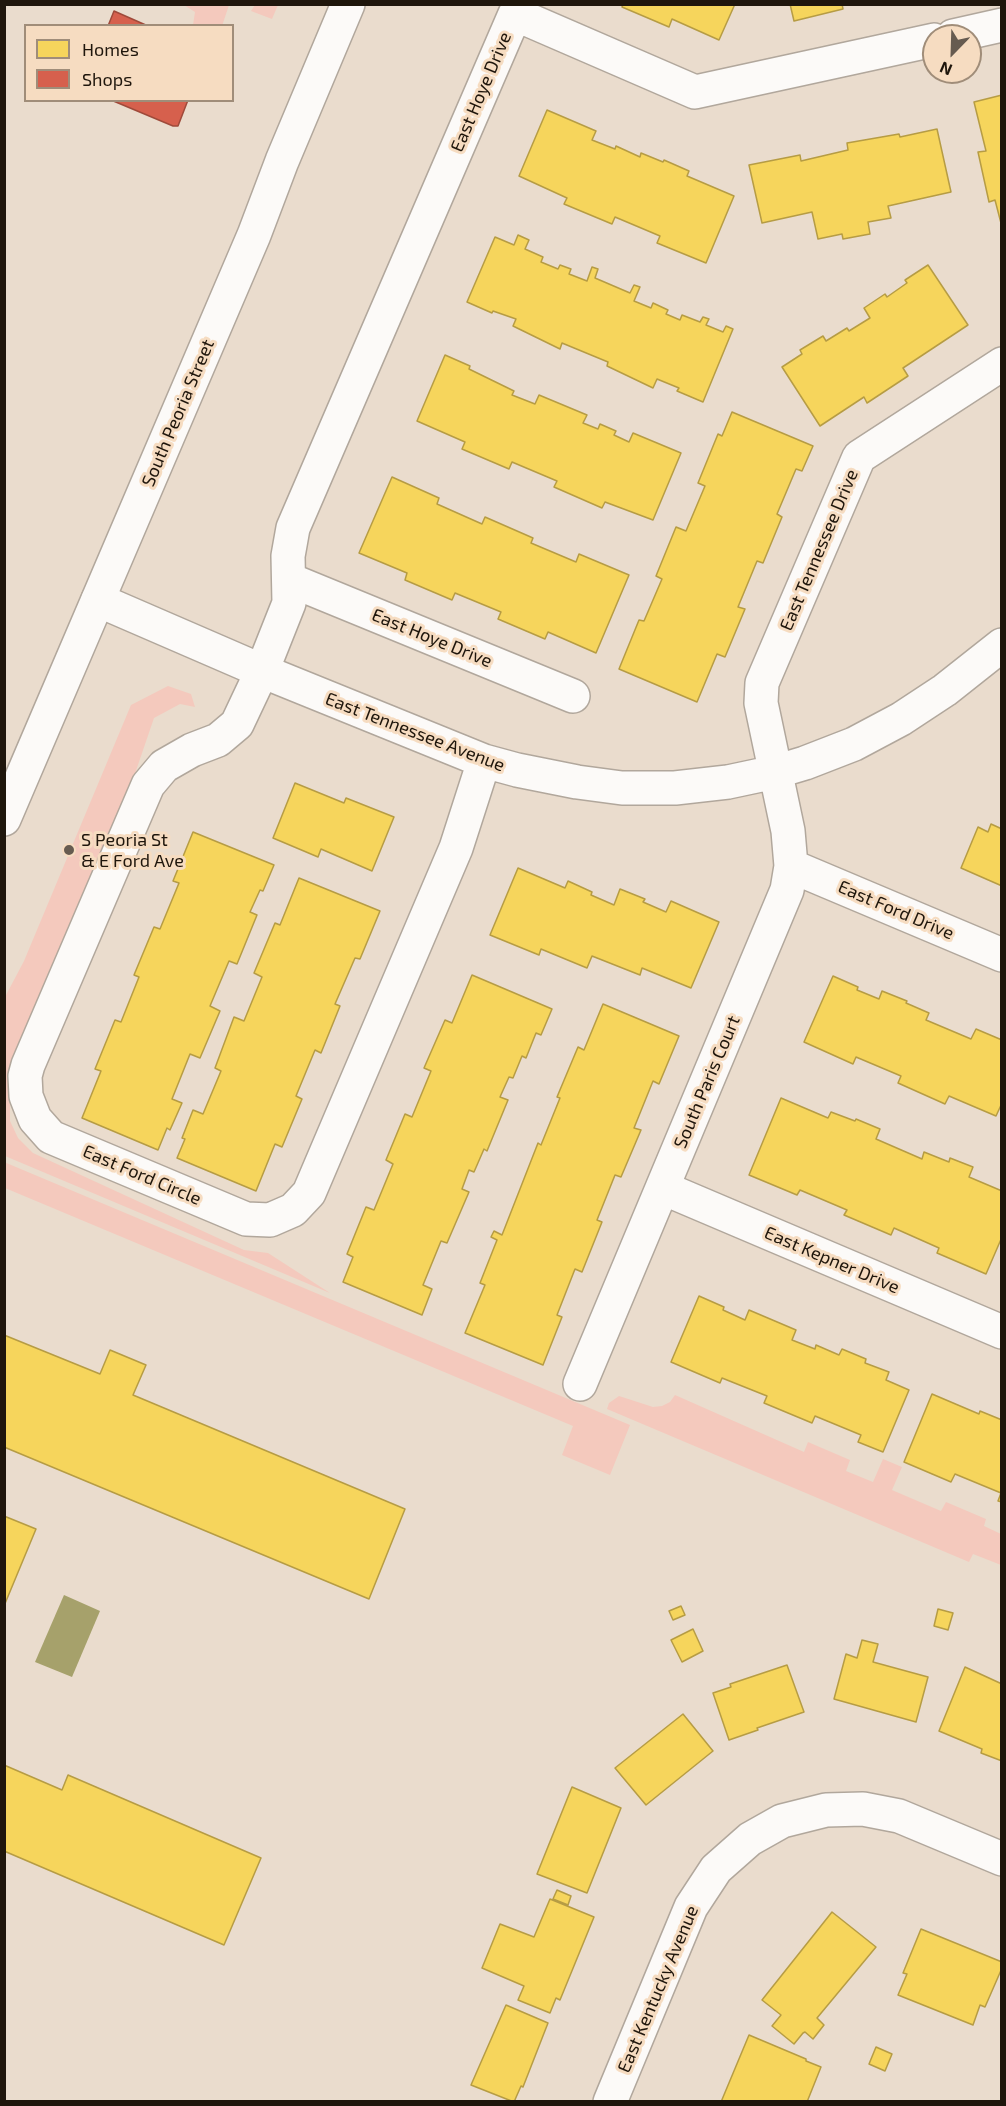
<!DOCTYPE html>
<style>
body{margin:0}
#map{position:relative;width:1006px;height:2106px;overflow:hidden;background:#eadccd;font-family:"Exo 2",sans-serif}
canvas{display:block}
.frame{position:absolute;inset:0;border:6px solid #1f160c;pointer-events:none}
.legend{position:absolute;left:24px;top:24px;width:210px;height:78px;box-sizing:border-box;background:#f6dcc1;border:2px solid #a08d79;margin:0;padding:8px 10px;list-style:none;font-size:18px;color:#1f160c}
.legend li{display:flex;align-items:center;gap:12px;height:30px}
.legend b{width:30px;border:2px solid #a08d79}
.north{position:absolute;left:922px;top:24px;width:60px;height:60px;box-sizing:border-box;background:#f6dcc1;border:2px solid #a08d79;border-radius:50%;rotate:203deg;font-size:16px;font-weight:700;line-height:24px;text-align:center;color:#1f160c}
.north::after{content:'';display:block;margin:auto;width:21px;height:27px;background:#665b50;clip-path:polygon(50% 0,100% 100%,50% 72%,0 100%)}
</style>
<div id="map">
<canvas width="1006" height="2106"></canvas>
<div class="frame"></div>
<ul class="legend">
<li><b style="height:16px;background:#f6d55c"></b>Homes</li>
<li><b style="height:16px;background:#d6604d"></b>Shops</li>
</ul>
<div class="north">N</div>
</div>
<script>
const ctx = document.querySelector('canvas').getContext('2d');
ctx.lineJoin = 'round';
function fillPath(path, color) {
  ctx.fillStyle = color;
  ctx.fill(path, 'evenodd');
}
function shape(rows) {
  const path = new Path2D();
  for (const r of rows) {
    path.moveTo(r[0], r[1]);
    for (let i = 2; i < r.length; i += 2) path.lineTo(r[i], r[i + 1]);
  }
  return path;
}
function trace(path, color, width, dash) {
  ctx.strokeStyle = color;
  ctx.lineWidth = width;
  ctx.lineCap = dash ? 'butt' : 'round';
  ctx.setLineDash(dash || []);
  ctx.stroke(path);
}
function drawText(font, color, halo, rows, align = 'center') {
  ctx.font = font + ' "Exo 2",sans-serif';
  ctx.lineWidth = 6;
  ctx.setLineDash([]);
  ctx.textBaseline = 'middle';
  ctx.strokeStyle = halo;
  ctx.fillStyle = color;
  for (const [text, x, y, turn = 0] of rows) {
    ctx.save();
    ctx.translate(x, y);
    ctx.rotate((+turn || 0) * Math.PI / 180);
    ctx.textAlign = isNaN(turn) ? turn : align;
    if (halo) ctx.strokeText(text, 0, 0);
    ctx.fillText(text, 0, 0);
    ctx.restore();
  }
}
fillPath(shape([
 [184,5,229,5,222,26,193,25,195,12],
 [255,5,255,4,278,5,272,19,251,11],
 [168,686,191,694,195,707,180,704,154,718,127,797,10,1083,10,1121,18,1138,33,1153,244,1250,268,1253,330,1293,5,1156,5,997,24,961,131,705],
 [4,1162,630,1425,610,1475,562,1455,573,1426,5,1188],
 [675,1395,804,1452,808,1442,850,1460,846,1471,873,1482,883,1459,902,1467,892,1490,941,1511,946,1502,986,1519,984,1526,1001,1534,1001,1565,973,1554,969,1562,607,1409,609,1403,619,1396,653,1407,662,1406,670,1402]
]), '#f4c9bd');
fillPath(shape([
 [64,1595,100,1611,72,1677,35,1662]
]), '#a6a16b');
const homes = shape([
 [623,4,735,4,719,40,672,19,669,27,622,7,623,4],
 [790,4,842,4,843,9,794,21,790,4],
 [1002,95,1002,227,995,200,989,202,978,152,986,151,974,102,1002,95],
 [547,110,596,131,592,140,615,149,616,146,640,157,641,153,663,162,664,160,689,171,687,176,734,196,706,263,657,243,660,236,615,217,612,224,564,204,567,198,519,176,547,110],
 [937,129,951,192,888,206,891,218,868,222,870,234,843,239,842,234,818,239,812,212,762,223,749,165,800,155,801,161,848,150,847,143,899,134,900,137,937,129],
 [518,235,529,240,525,249,543,257,541,262,558,269,560,265,571,269,569,274,587,281,592,267,598,269,595,278,630,293,634,285,640,287,634,301,651,308,653,303,668,310,666,314,680,320,682,315,700,322,703,317,709,319,706,325,723,332,726,326,733,329,703,402,677,391,679,388,657,379,653,388,607,366,608,362,562,343,560,349,513,326,516,319,493,311,492,313,467,302,495,237,514,245,518,235],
 [928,265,968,325,903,368,908,376,867,403,864,397,820,426,782,367,802,354,800,350,823,336,826,341,847,328,849,331,870,318,864,308,885,294,887,297,907,283,905,280,928,265],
 [445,355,470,366,469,369,514,391,512,395,535,404,539,395,587,415,583,423,598,429,600,424,616,431,614,435,629,442,633,433,681,453,653,520,605,502,602,508,554,487,557,481,512,462,509,469,462,449,465,442,417,421,445,355],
 [732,412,813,446,802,471,796,469,777,514,782,517,763,563,757,561,738,607,745,609,725,657,717,654,697,702,619,669,639,620,644,621,662,579,656,576,676,527,686,531,705,486,698,483,718,434,722,436,732,412],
 [392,477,439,498,437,504,482,524,485,517,533,538,531,543,576,562,579,554,629,575,596,653,548,632,545,639,498,619,501,612,455,593,452,600,405,580,407,573,359,553,392,477],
 [295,783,344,803,346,798,394,817,372,871,321,849,318,857,273,838,295,783],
 [991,824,1002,829,1002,886,961,868,978,827,988,832,991,824],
 [193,832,274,865,263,891,260,890,250,912,257,915,237,964,229,961,210,1006,220,1011,200,1058,190,1054,172,1099,182,1103,170,1130,167,1128,158,1150,82,1118,101,1071,95,1069,115,1020,121,1022,139,977,134,975,154,927,160,929,179,883,173,881,193,832],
 [518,868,565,888,568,881,592,892,591,895,614,905,620,889,645,899,643,902,666,912,671,901,719,922,691,988,642,968,640,975,592,956,587,968,541,949,539,955,490,935,518,868],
 [299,878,380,911,360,959,355,958,335,1004,340,1006,321,1053,315,1050,296,1096,302,1099,282,1147,275,1144,256,1191,177,1158,185,1139,182,1138,193,1110,203,1114,221,1071,215,1068,234,1017,244,1021,262,977,254,973,275,923,280,925,299,878],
 [472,975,552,1009,541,1035,536,1033,526,1058,522,1056,513,1078,509,1077,500,1097,508,1100,487,1151,484,1149,474,1172,469,1170,462,1189,469,1192,447,1243,441,1241,423,1285,432,1289,422,1315,343,1282,353,1257,347,1254,366,1207,374,1210,393,1164,386,1160,405,1114,412,1117,431,1071,424,1068,445,1020,452,1023,472,975],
 [833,976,858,987,857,990,879,999,882,991,907,1001,906,1003,929,1013,926,1020,971,1039,976,1029,1002,1040,1002,1103,996,1116,949,1096,945,1104,898,1083,901,1076,856,1057,853,1064,804,1042,833,976],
 [603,1004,679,1036,659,1084,653,1081,634,1128,641,1130,621,1177,615,1175,597,1220,602,1222,582,1272,575,1269,557,1315,562,1317,543,1365,465,1333,485,1285,480,1283,497,1240,491,1237,494,1231,502,1235,538,1143,541,1145,560,1098,557,1097,578,1047,584,1050,603,1004],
 [781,1098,828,1118,831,1112,855,1121,856,1119,880,1129,876,1139,922,1159,924,1152,949,1162,950,1158,973,1167,969,1177,1002,1191,1002,1237,986,1274,937,1253,939,1248,894,1228,891,1235,844,1215,847,1210,800,1190,797,1195,749,1175,781,1098],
 [699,1296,724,1307,723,1310,745,1320,749,1310,796,1330,792,1340,815,1349,816,1345,839,1355,842,1349,866,1359,865,1363,889,1372,886,1380,909,1390,883,1452,858,1442,861,1435,815,1416,812,1423,764,1403,767,1396,722,1378,720,1383,671,1362,699,1296],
 [4,1335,100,1374,110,1350,146,1365,133,1395,405,1509,369,1599,4,1447,4,1335],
 [932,1394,979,1414,980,1411,1002,1420,1002,1502,998,1501,1001,1493,955,1474,951,1482,904,1462,932,1394],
 [4,1516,36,1529,4,1606,4,1516],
 [681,1606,685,1615,673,1620,669,1611,681,1606],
 [938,1609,953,1613,948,1630,934,1626,938,1609],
 [693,1629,703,1651,682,1662,671,1640,693,1629],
 [862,1640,878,1644,873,1662,928,1677,916,1722,834,1699,846,1654,857,1658,862,1640],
 [787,1665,804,1712,757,1728,758,1730,729,1740,713,1693,731,1687,730,1684,787,1665],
 [965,1667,1002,1684,1002,1761,981,1753,982,1749,939,1731,965,1667],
 [683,1714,713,1751,646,1805,615,1768,683,1714],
 [4,1765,62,1790,68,1775,261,1858,224,1945,4,1851,4,1765],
 [572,1787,621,1808,587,1893,537,1874,572,1787],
 [557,1890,571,1896,568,1905,553,1899,557,1890],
 [550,1899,594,1917,560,2000,556,1998,550,2013,518,2000,524,1986,482,1968,500,1924,534,1937,550,1899],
 [832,1912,876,1947,817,2018,824,2025,813,2039,805,2032,803,2033,794,2044,772,2026,781,2015,762,2000,832,1912],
 [921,1929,1002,1962,1002,1968,985,2007,980,2005,973,2025,898,1995,907,1974,903,1973,921,1929],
 [506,2005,548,2023,523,2087,521,2086,514,2102,471,2085,506,2005],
 [749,2035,806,2059,806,2061,821,2067,807,2102,721,2102,749,2035],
 [876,2047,892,2054,885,2071,869,2064,876,2047]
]);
fillPath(homes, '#f6d55c');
trace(homes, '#b69c44', 1.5);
const shops = shape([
 [114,11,148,26,108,26,114,11],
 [111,100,188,100,178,126,173,126,111,100]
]);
fillPath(shops, '#d6604d');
trace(shops, '#9f4a3a', 1.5);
const minor = shape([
 [953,36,1002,25],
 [290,580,573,696],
 [98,600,262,671,484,761,517,770,577,782,622,788,675,788,728,782,775,772,805,763,854,744,901,719,945,690,1002,645],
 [484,761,456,848,309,1193,293,1210,270,1220,246,1219,51,1137,35,1119,26,1096,25,1076,28,1065,148,785,164,766,192,750,218,740,237,724,262,671,289,603,288,556,293,528,515,14,695,92,934,40],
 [791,866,1002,955],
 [663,1188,1002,1332],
 [580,1384,787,890,791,866,788,831,761,703,762,683,859,457,1002,364],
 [610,2102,691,1907,716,1869,750,1839,782,1821,826,1810,863,1809,899,1816,1002,1859]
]);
const secondary = shape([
 [4,819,254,235,282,161,348,4]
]);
trace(minor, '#b1a79c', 36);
trace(secondary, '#b1a79c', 36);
trace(minor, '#fcfaf8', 33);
trace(secondary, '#fcfaf8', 33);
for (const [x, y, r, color] of [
 [69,850,6,"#665b50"]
]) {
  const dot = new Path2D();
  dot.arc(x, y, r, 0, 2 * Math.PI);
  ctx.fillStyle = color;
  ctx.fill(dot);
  trace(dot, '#f6dcc1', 2);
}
drawText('18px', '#1f160c', '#f6dcc1', [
 ["East Hoye Drive",481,92,-67],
 ["South Peoria Street",178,413,-67],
 ["East Tennessee Drive",819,550,-67],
 ["East Hoye Drive",432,638,22],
 ["East Tennessee Avenue",415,732,21],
 ["East Ford Drive",896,910,23],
 ["South Paris Court",707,1082,-67],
 ["East Ford Circle",142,1175,23],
 ["East Kepner Drive",832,1260,23],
 ["East Kentucky Avenue",658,1989,-67]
]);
drawText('18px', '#1f160c', '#f6dcc1', [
 ["S Peoria St",81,840],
 ["& E Ford Ave",81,861]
], 'left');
</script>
